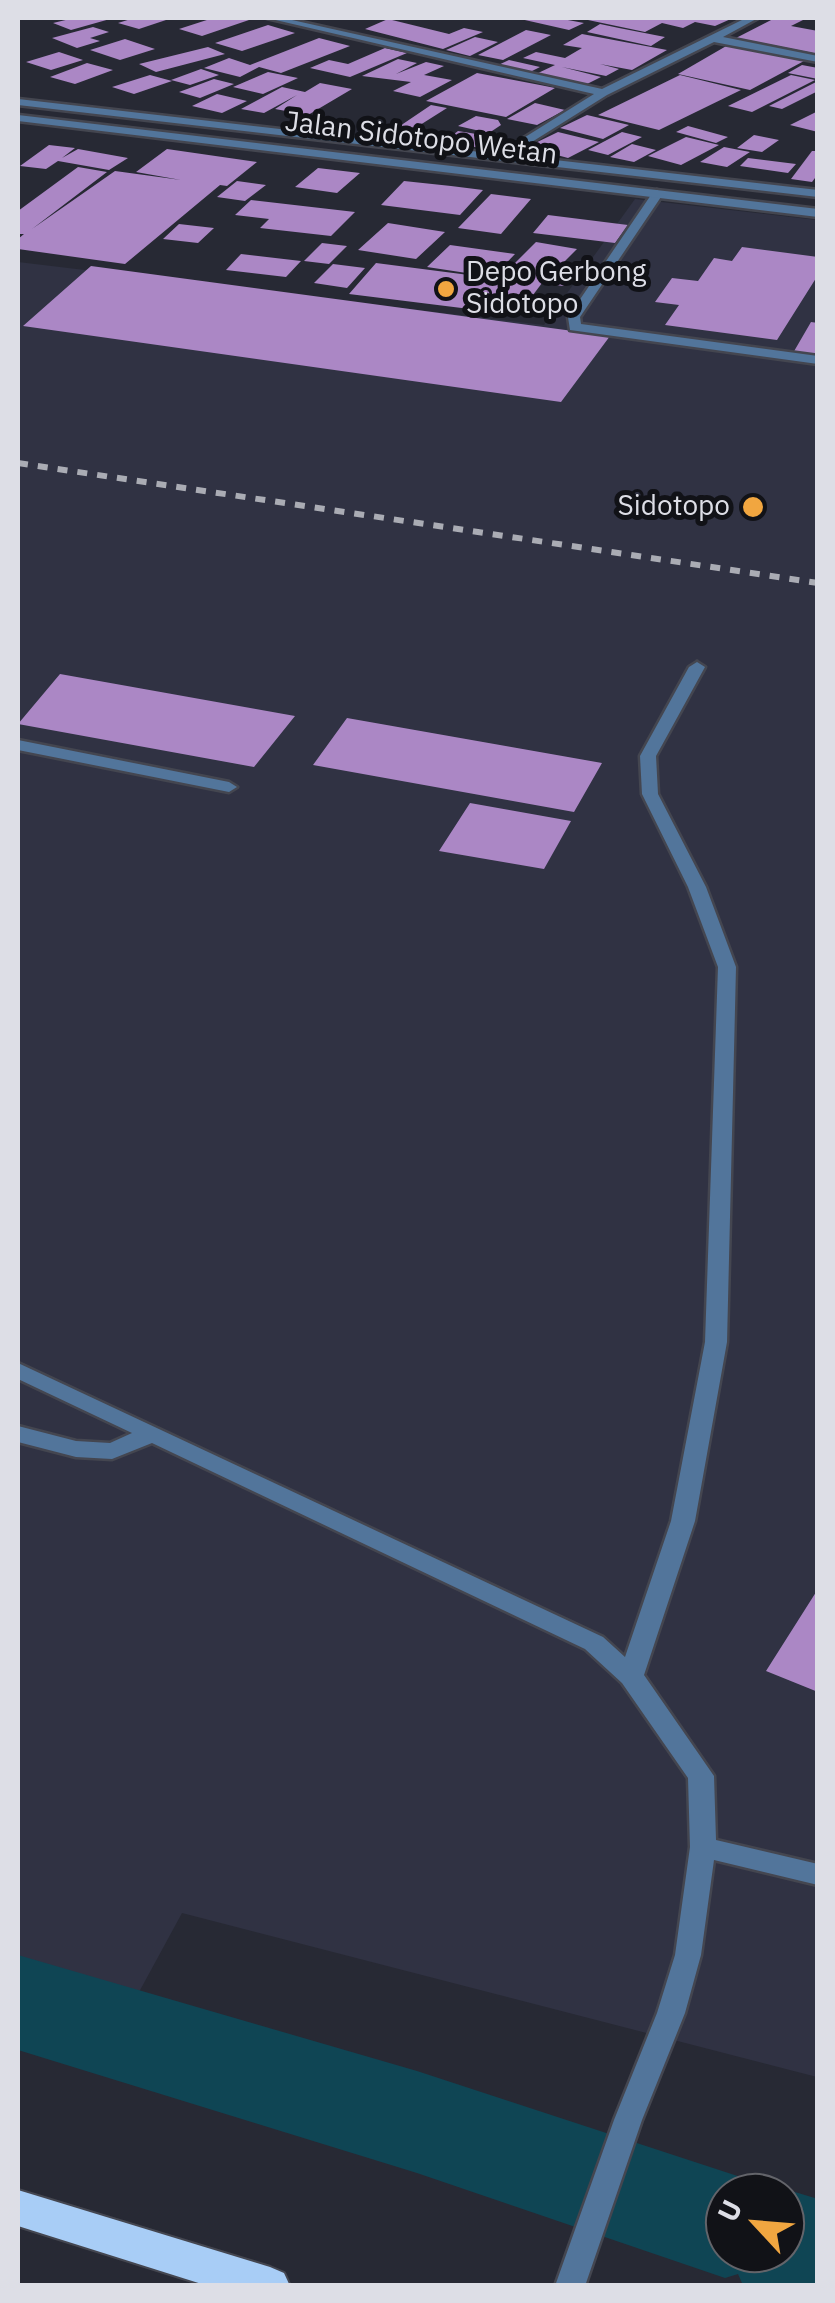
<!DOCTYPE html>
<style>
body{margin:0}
#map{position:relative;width:835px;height:2303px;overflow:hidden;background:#272934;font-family:"IBM Plex Sans",sans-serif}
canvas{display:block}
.frame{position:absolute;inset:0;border:20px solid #dddee6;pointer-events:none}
.north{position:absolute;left:705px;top:2173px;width:100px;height:100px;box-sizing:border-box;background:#111217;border:2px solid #63646a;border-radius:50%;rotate:296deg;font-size:28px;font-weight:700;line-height:40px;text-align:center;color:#dddee6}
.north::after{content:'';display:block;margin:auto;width:35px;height:45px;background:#f1a640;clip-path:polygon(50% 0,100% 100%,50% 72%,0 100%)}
</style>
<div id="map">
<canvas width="835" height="2303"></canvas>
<div class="frame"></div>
<div class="north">U</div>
</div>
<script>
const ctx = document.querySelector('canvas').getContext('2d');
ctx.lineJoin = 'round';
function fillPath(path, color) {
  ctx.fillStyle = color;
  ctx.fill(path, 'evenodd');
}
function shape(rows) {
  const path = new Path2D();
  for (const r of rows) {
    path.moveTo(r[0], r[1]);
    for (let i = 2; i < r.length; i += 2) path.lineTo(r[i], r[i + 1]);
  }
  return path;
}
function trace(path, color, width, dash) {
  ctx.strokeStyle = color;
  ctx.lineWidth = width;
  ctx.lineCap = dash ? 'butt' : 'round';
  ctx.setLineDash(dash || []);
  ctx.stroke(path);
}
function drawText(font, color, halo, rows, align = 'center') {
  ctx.font = font + ' "IBM Plex Sans",sans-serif';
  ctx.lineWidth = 10;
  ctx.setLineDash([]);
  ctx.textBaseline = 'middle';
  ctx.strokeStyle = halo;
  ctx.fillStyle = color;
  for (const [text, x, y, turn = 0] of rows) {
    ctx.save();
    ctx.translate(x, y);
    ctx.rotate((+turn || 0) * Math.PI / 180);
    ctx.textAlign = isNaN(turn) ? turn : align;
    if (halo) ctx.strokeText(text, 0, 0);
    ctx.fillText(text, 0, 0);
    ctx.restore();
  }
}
fillPath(shape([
 [635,199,817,220,817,2077,182,1913,126,2016,18,1985,18,262,544,325]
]), '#303243');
fillPath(shape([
 [18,1955,417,2071,768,2186,771,2193,725,2193,725,2253,785,2253,785,2193,774,2193,785,2189,818,2199,818,2286,749,2286,742,2283,738,2274,725,2278,417,2173,18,2050,18,1955]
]), '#0f4554');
fillPath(shape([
 [74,18,110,18,110,19,71,30,53,23],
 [134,18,172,18,139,29,118,23],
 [213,18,240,18,249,20,202,36,179,29],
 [516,18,557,18,584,23,569,30],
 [593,18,733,18,715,26,695,22,683,28,662,23,645,32,588,20],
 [775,18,807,18,791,26,818,31,818,54,736,38],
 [388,19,449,34,464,28,483,32,443,49,365,29],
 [600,24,619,28,665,37,651,46,587,32],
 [268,25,295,33,242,51,215,43],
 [93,27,109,32,90,38,100,41,77,48,52,38],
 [526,30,551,35,503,60,478,55],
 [582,34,667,50,632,70,600,64,619,69,606,76,562,67,601,77,585,85,536,74,555,65,523,58,536,52,565,58,582,48,563,45],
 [475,37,498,42,470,56,446,50],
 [319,38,350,46,281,73,259,67,240,77,204,68,229,58,250,65],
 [125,39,155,49,120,60,90,50],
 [728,45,804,61,750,90,678,74],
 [208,47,225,54,156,72,139,64],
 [385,48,407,53,350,77,310,68,329,60,348,64],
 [59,52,83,60,51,70,26,62],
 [398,59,417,63,396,74,426,62,444,66,424,75,452,80,420,97,393,91,411,82,362,76],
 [509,60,540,67,526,74,494,67],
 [87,63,113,70,75,84,50,77],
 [802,65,818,68,818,79,788,73],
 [201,69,219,75,190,85,171,80],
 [268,72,298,78,263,94,233,87],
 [477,73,540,85,555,88,506,117,426,101],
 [150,75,172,81,134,94,112,87],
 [680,75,741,90,659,130,598,115],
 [791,75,815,80,752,112,728,106],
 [214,79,234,84,200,98,179,92],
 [818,81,818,91,782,109,769,106],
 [320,83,352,89,308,115,275,109,297,95,264,113,241,109,282,87,305,92],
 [217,94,247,101,222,113,192,106],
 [535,103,565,110,537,125,507,119],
 [431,105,447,108,409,132,394,130],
 [818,111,818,132,790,125],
 [587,115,629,125,603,139,560,128],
 [476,116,498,120,501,125,489,133,458,126],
 [688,126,728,137,716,143,676,132],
 [458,131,495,137,481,148,444,142],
 [558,132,599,142,568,158,527,147],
 [622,132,642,137,608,155,588,150],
 [754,135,779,140,762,152,737,148],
 [686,137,719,145,681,165,648,156],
 [632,144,656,150,634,162,610,157],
 [49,145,75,148,62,158,78,149,128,158,109,170,58,161,46,169,20,166],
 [724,147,750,152,727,167,700,162],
 [167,149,257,162,227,186,220,185,125,264,18,249,18,239,24,234,18,234,18,211,78,167,107,172,32,229,115,171,181,180,136,172],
 [812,151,818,151,818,174,812,182,791,179],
 [748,158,796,164,788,173,740,166],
 [318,168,360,173,337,193,295,187],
 [237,181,266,185,245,201,217,197],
 [404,181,451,186,483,190,460,215,381,205],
 [491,194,531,199,501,234,458,228],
 [251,200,355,212,331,236,260,228,269,219,235,215],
 [548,215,628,225,615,243,533,233],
 [388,223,445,232,416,259,358,250],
 [179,224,214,228,198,243,163,239],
 [536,242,577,249,556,270,576,273,563,286,542,283,518,315,349,294,376,263,523,282,501,277],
 [322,243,347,246,329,264,304,261],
 [450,245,515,254,493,277,427,267],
 [742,247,818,257,818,275,777,340,665,325,679,305,655,302,672,278,698,281,714,258,732,261],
 [241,254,301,261,286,277,226,270],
 [333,264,365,268,347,288,314,283],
 [91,266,610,336,561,402,23,326],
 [811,322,818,323,818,356,793,353],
 [60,674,295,716,254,767,18,724],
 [347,718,602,763,574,812,313,765],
 [470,803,571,821,544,869,439,851],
 [818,1589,818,1692,766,1671]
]), '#ab87c5');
const service = shape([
 [657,190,663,194,580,317,581,324,818,356,818,364,570,330,568,317,653,192,657,190],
 [697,662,705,667,656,756,658,794,706,887,736,967,727,1342,695,1521,644,1675,714,1776,716,1840,818,1864,818,1885,714,1860,701,1955,685,2013,642,2120,585,2286,555,2286,614,2120,657,2013,675,1955,690,1847,688,1778,622,1683,585,1649,152,1443,112,1459,76,1457,18,1442,18,1426,76,1441,110,1443,132,1433,18,1379,18,1363,603,1637,625,1657,671,1521,705,1342,718,967,688,887,642,794,640,756,689,667,697,662],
 [18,740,229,782,237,787,229,792,18,750,18,740]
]);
const minor = shape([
 [267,18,283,18,602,89,746,18,758,18,723,37,818,56,818,62,714,42,607,95,511,155,818,190,818,197,18,105,18,99,498,154,594,94,267,18],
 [18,115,818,209,818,217,18,121,18,115]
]);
const trunk = shape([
 [18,2190,270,2267,284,2273,290,2286,208,2286,18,2226,18,2190]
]);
trace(service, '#444650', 5);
trace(minor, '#444650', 5);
trace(trunk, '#444650', 4);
fillPath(service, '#52759b');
fillPath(minor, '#52759b');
fillPath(trunk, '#a8cdf6');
trace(shape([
 [18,463,818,583]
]), '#aaacb4', 6, [10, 10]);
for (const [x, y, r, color] of [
 [446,289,10,"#f1a640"],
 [753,507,12,"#f1a640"]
]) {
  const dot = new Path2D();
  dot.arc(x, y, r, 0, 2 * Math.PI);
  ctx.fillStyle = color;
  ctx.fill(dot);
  trace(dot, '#111217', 4);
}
drawText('28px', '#dddee6', '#111217', [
 ["Jalan Sidotopo Wetan",421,139,7]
]);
drawText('28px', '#dddee6', '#111217', [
 ["Depo Gerbong",466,273],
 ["Sidotopo",466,305],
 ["Sidotopo",730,507,"right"]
], 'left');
</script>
